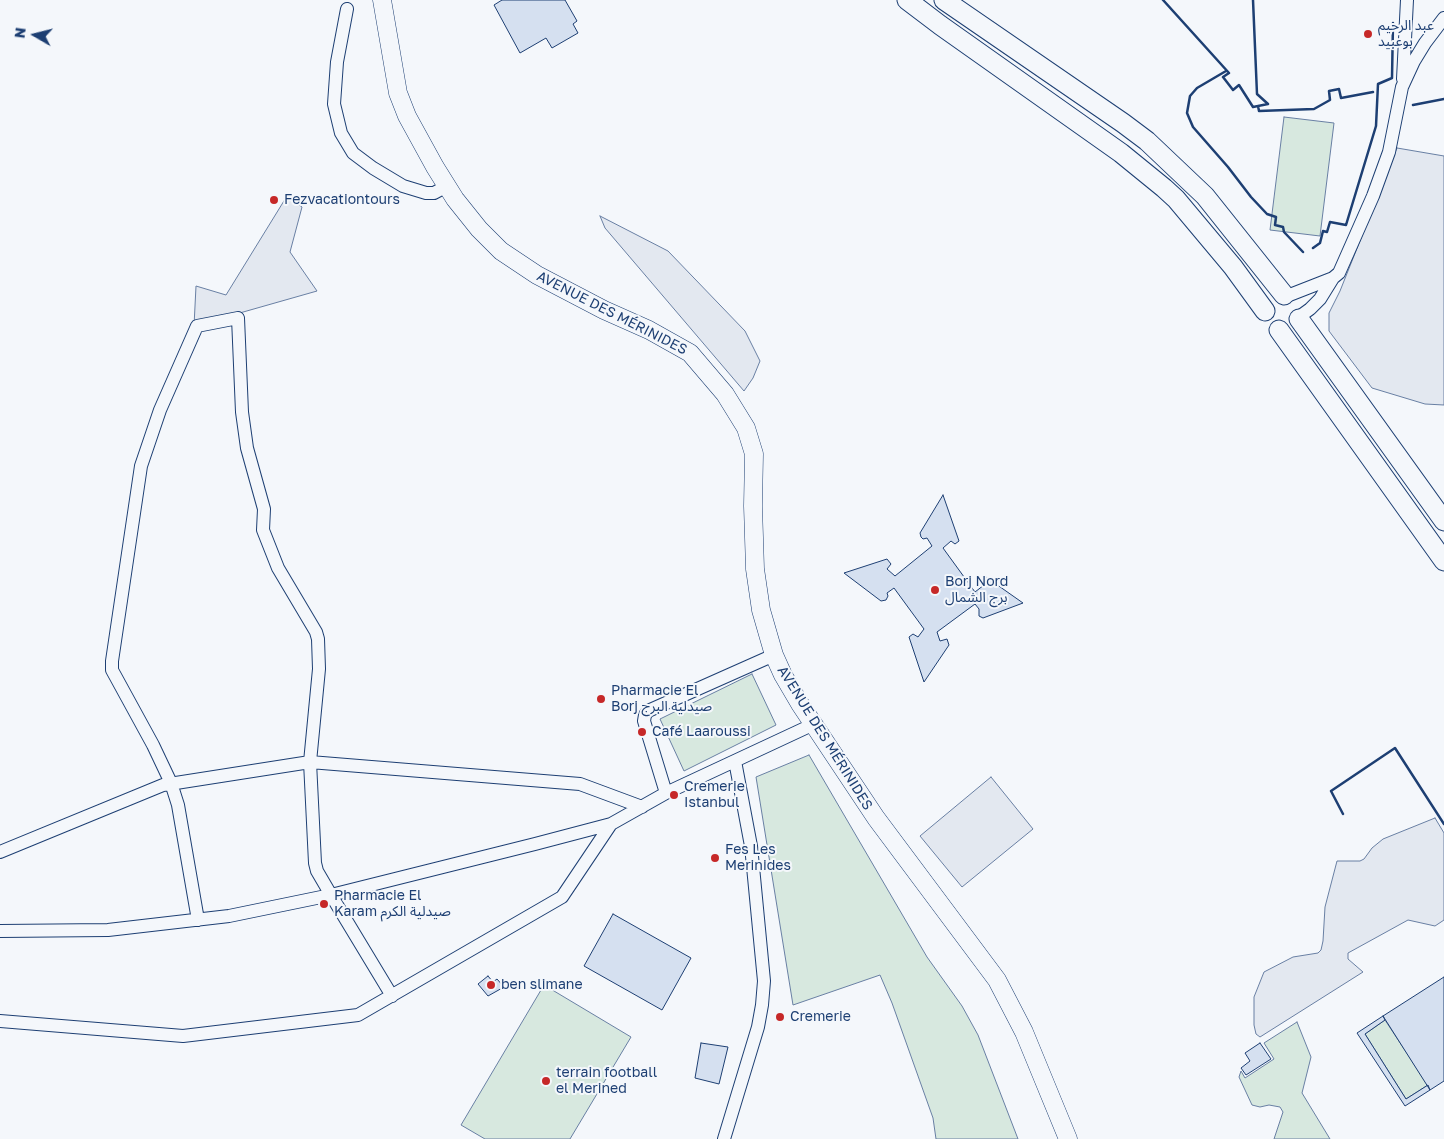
<!DOCTYPE html>
<meta charset="utf-8">
<style>
body{margin:0}
#map{position:relative;width:1444px;height:1139px;overflow:hidden;background:#f4f7fb;font-family:"Golos Text",sans-serif}
canvas{display:block}
.north{position:absolute;left:10px;top:10px;width:50px;height:50px;-webkit-text-stroke:4px #f4f7fb;paint-order:stroke;rotate:278deg;font-size:14px;font-weight:700;line-height:20px;text-align:center;color:#1d3f73}
.north::after{content:'';display:block;margin:auto;width:18px;height:22px;background:#1d3f73;clip-path:polygon(50% 0,100% 100%,50% 72%,0 100%)}
</style>
<div id="map">
<canvas width="1444" height="1139"></canvas>
<div class="north">N</div>
</div>
<script>
const ctx = document.querySelector('canvas').getContext('2d');
ctx.lineJoin = 'round';
function fillPath(path, color) {
  ctx.fillStyle = color;
  ctx.fill(path, 'evenodd');
}
function shape(rows) {
  const path = new Path2D();
  for (const r of rows) {
    path.moveTo(r[0], r[1]);
    for (let i = 2; i < r.length; i += 2) path.lineTo(r[i], r[i + 1]);
  }
  return path;
}
function trace(path, color, width, dash) {
  ctx.strokeStyle = color;
  ctx.lineWidth = width;
  ctx.lineCap = dash ? 'butt' : 'round';
  ctx.setLineDash(dash || []);
  ctx.stroke(path);
}
function drawText(font, color, halo, rows, align = 'center') {
  ctx.font = font + ' "Golos Text","Noto Sans Arabic",sans-serif';
  ctx.lineWidth = 4;
  ctx.setLineDash([]);
  ctx.textBaseline = 'middle';
  ctx.strokeStyle = halo;
  ctx.fillStyle = color;
  for (const [text, x, y, turn = 0] of rows) {
    ctx.save();
    ctx.translate(x, y);
    ctx.rotate((+turn || 0) * Math.PI / 180);
    ctx.textAlign = isNaN(turn) ? turn : align;
    if (halo) ctx.strokeText(text, 0, 0);
    ctx.fillText(text, 0, 0);
    ctx.restore();
  }
}
const green = shape([
 [1284,117,1334,123,1320,236,1270,230,1284,117],
 [752,674,776,725,684,771,660,719,752,674],
 [809,755,927,957,962,1006,978,1035,1018,1139,936,1139,933,1118,892,1003,880,975,793,1005,756,777,809,755],
 [544,985,631,1037,570,1139,485,1139,461,1125,544,985],
 [1385,1020,1428,1085,1406,1099,1365,1034,1385,1020],
 [1297,1022,1311,1057,1302,1093,1330,1139,1274,1139,1283,1112,1280,1107,1269,1105,1260,1107,1252,1105,1239,1077,1241,1071,1245,1078,1274,1059,1264,1043,1297,1022]
]);
fillPath(green, '#d7e8df');
trace(green, '#687fa3', 1);
const parking = shape([
 [1397,148,1444,156,1444,405,1425,404,1372,388,1329,331,1329,313,1340,291,1397,148],
 [287,196,302,207,290,252,317,291,194,326,196,286,226,295,287,196],
 [600,216,668,251,745,331,760,361,753,378,744,391,605,228,600,216],
 [991,777,1033,829,962,887,920,836,991,777],
 [1435,818,1444,833,1444,920,1435,926,1408,920,1348,953,1348,959,1363,972,1260,1037,1256,1034,1254,1025,1254,997,1264,972,1293,957,1318,953,1321,950,1323,941,1325,907,1337,861,1360,861,1364,859,1372,848,1383,839,1435,818]
]);
fillPath(parking, '#e3e8f0');
trace(parking, '#687fa3', 1);
const building = shape([
 [502,0,565,0,577,21,573,24,578,33,552,48,546,38,520,53,494,5,502,0],
 [943,495,959,541,955,544,951,541,943,548,975,592,984,585,982,579,986,577,1023,603,983,618,979,616,979,609,975,604,937,632,940,641,947,639,949,645,924,682,909,637,913,634,918,637,924,629,894,588,887,593,888,596,886,600,881,601,844,573,887,559,891,564,887,569,895,576,932,546,927,538,923,539,921,537,920,533,943,495],
 [613,914,691,958,662,1010,584,966,613,914],
 [488,976,493,982,497,979,504,987,488,996,478,984,488,976],
 [1444,977,1444,1081,1430,1090,1383,1016,1444,977],
 [1383,1016,1385,1020,1365,1034,1406,1099,1428,1085,1430,1090,1405,1106,1357,1033,1383,1016],
 [701,1043,728,1047,719,1084,695,1078,701,1043],
 [1260,1043,1271,1059,1246,1075,1241,1068,1250,1061,1245,1053,1260,1043]
]);
fillPath(building, '#d5e0f0');
trace(building, '#1d3f73', 1);
const street = shape([
 [347,9,337,62,334,104,341,133,353,153,373,168,403,186,426,193,434,193,447,186],
 [1403,79,1407,0],
 [1287,296,1333,278,1339,273,1373,196,1389,152,1402,87,1414,61,1425,43,1444,18],
 [1299,317,1310,309,1320,299,1333,278],
 [666,793,644,721,645,715,648,711,774,655],
 [0,852,163,785,310,762,580,784,642,807],
 [198,920,178,805,171,783,153,745,112,670,112,661,141,466,160,410,197,326,238,318,242,412,247,448,264,509,263,530,278,568,316,632,318,639,319,669,310,762,315,863,317,871,331,895,392,996],
 [0,931,108,930,229,916,331,895,535,844,611,824,666,793,814,724],
 [0,1021,183,1036,358,1015,562,897,611,824],
 [724,1139,758,1027,762,1005,764,981,751,846,735,761]
]);
const secondary = shape([
 [382,0,398,93,407,116,435,167,455,199,479,229,501,251,537,275,604,310,649,330,690,353,725,394,746,428,754,454,753,506,755,569,761,610,774,655,783,675,800,704,876,818,997,980,1024,1032,1068,1139]
]);
const primary = shape([
 [907,0,940,25,1121,153,1164,188,1176,199,1233,267,1265,311],
 [944,0,1123,123,1147,141,1205,196,1284,295],
 [1299,319,1444,521],
 [1279,330,1444,561]
]);
trace(street, '#1d3f73', 14);
trace(secondary, '#1d3f73', 19);
trace(primary, '#1d3f73', 21);
trace(street, '#f4f7fb', 12);
trace(secondary, '#f4f7fb', 18);
trace(primary, '#f4f7fb', 19);
trace(shape([
 [1163,0,1229,73,1223,77,1233,90,1239,85,1253,107,1268,104,1257,94,1253,0],
 [1226,71,1197,88,1190,96,1187,113,1193,127,1228,167,1251,197,1267,214,1276,217,1275,225,1283,227,1284,232,1303,252],
 [1413,105,1444,99],
 [1258,106,1259,111,1314,109,1330,100,1329,91,1339,89,1341,98,1373,92],
 [1313,248,1320,243,1323,231,1327,232,1330,222,1346,225,1376,126,1378,84,1392,78,1393,23],
 [1343,814,1331,791,1395,748,1444,824]
]), '#1d3f73', 2.5);
for (const [x, y, r, color] of [
 [1368,34,5,"#c62828"],
 [274,200,5,"#c62828"],
 [935,590,5,"#c62828"],
 [601,699,5,"#c62828"],
 [642,732,5,"#c62828"],
 [674,795,5,"#c62828"],
 [715,858,5,"#c62828"],
 [324,904,5,"#c62828"],
 [491,985,5,"#c62828"],
 [780,1017,5,"#c62828"],
 [546,1081,5,"#c62828"]
]) {
  const dot = new Path2D();
  dot.arc(x, y, r, 0, 2 * Math.PI);
  ctx.fillStyle = color;
  ctx.fill(dot);
  trace(dot, '#f4f7fb', 2);
}
drawText('14px', '#1d3f73', '#f4f7fb', [
 ["عبد الرحيم",1378,26],
 ["بوعبيد",1378,42],
 ["Fezvacationtours",284,200],
 ["Borj Nord",945,582],
 ["برج الشمال",945,598],
 ["Pharmacie El",611,691],
 ["Borj صيدلية البرج",611,707],
 ["Café Laaroussi",652,732],
 ["Cremerie",684,787],
 ["Istanbul",684,803],
 ["Fes Les",725,850],
 ["Merinides",725,866],
 ["Pharmacie El",334,896],
 ["Karam صيدلية الكرم",334,912],
 ["ben slimane",501,985],
 ["Cremerie",790,1017],
 ["terrain football",556,1073],
 ["el Merined",556,1089]
], 'left');
drawText('14px', '#1d3f73', '#f4f7fb', [
 ["AVENUE DES MÉRINIDES",612,313,27],
 ["AVENUE DES MÉRINIDES",825,738,58]
]);
</script>
